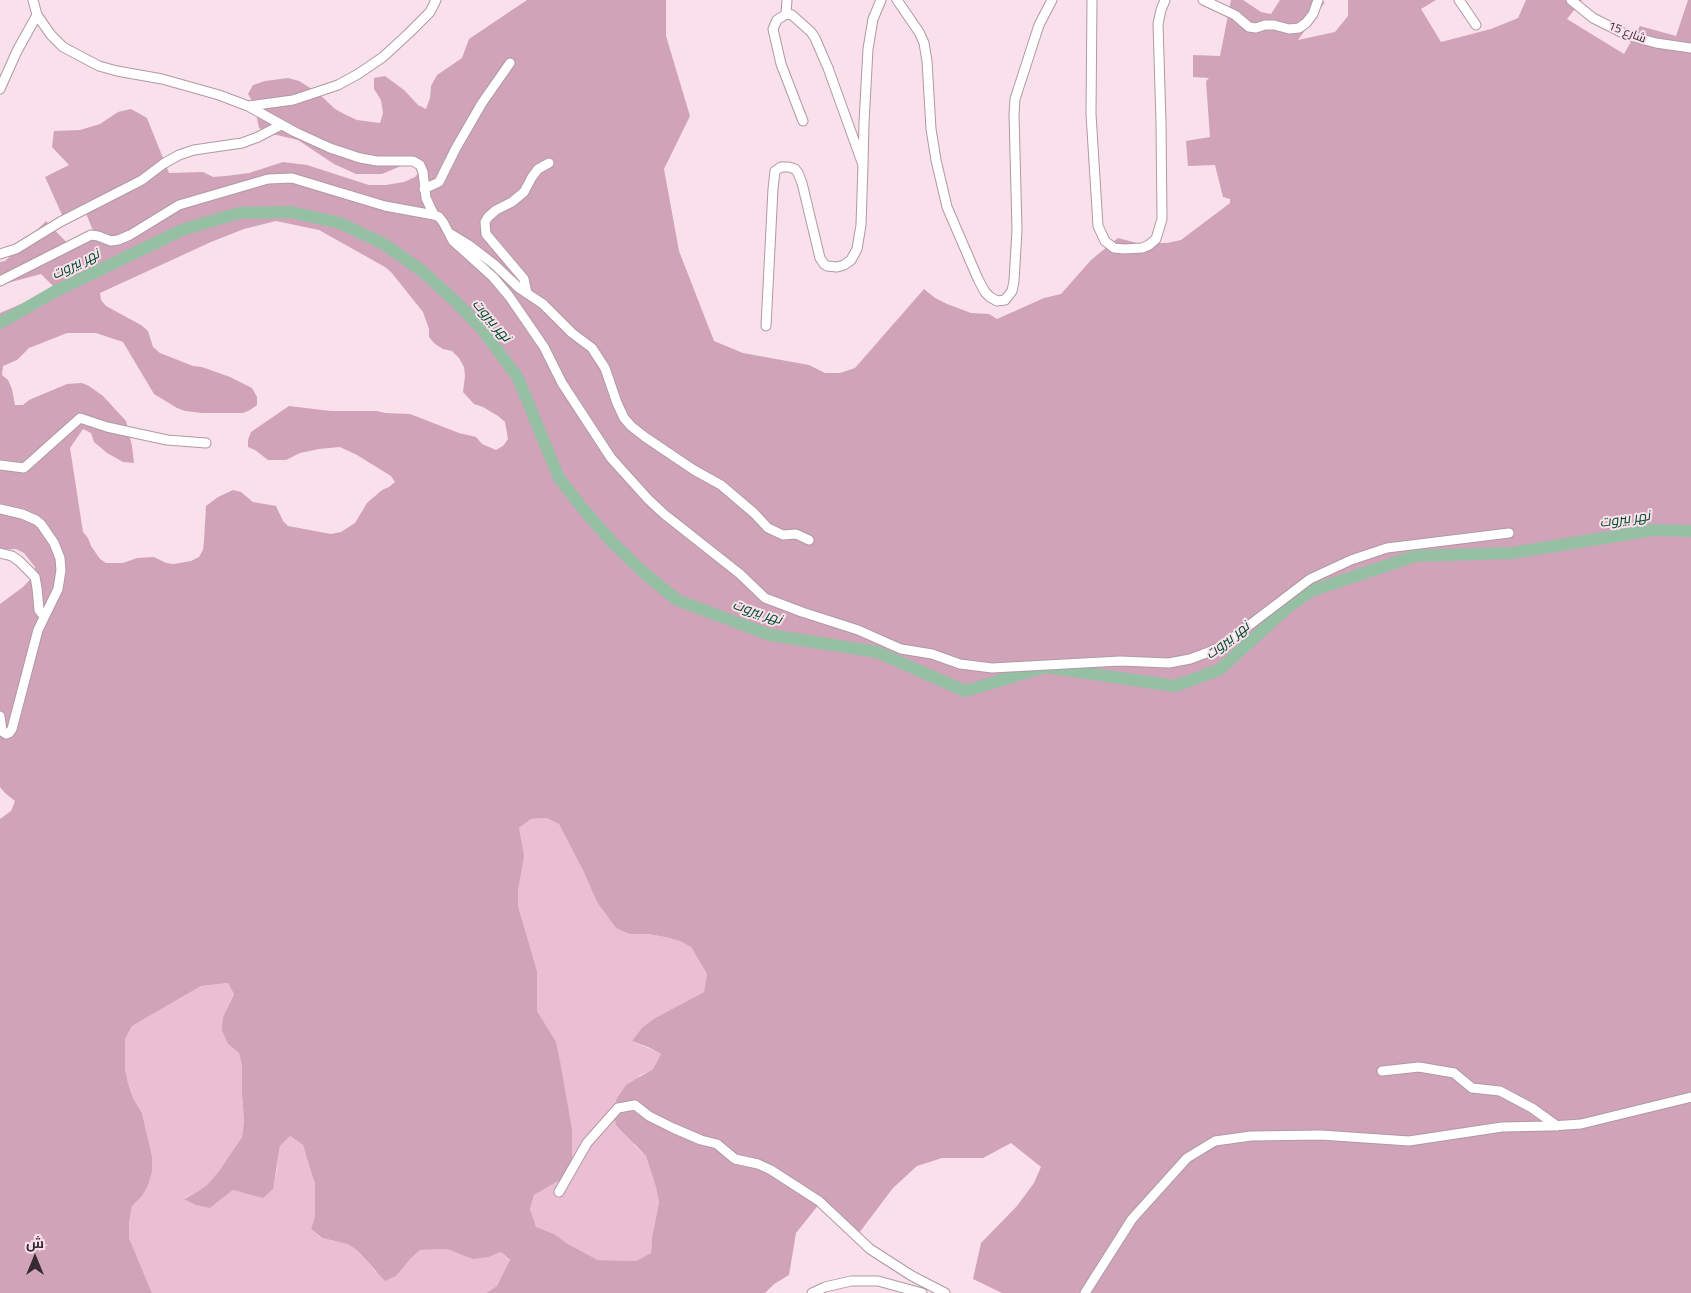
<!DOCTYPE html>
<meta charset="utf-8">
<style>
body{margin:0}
#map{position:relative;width:1691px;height:1293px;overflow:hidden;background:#f9e0eb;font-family:"Titillium Web",Cairo,sans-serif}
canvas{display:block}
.north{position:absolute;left:10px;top:1233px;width:50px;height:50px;-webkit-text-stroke:4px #f9e0eb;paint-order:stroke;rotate:0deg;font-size:14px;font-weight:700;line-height:20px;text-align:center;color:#352b30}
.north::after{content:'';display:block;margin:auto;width:18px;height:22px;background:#352b30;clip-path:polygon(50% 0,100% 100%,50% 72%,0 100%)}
</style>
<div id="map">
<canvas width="1691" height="1293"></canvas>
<div class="north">ش</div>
</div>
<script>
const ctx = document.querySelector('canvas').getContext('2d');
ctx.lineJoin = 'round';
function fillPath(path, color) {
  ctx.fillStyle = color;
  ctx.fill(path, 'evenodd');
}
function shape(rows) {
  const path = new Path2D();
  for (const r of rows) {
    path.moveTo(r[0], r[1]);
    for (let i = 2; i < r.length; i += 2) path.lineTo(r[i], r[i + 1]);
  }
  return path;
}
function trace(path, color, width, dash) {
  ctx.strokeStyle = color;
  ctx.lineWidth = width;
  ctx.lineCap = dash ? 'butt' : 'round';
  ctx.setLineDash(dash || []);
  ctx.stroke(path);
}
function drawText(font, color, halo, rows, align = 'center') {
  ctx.font = font + ' "Titillium Web",Cairo,sans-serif';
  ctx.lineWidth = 4;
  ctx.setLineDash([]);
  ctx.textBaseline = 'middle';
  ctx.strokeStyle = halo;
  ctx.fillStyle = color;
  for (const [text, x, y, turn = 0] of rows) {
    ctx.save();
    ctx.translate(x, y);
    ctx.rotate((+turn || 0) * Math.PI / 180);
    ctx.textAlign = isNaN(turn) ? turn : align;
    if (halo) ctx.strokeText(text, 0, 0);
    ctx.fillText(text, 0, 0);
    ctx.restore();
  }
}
fillPath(shape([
 [546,818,559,824,584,870,597,902,630,934,648,934,665,937,680,941,691,947,707,974,704,992,655,1018,632,1041,661,1054,653,1069,639,1076,634,1145,646,1156,656,1187,659,1203,652,1237,651,1253,636,1261,598,1260,568,1244,554,1234,535,1227,530,1209,534,1195,562,1179,572,1129,556,1043,537,1011,537,971,518,906,519,828,531,819],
 [228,983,234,993,223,1017,228,1044,239,1053,242,1066,242,1094,244,1122,242,1137,219,1171,208,1184,197,1192,184,1198,210,1208,233,1190,263,1197,276,1175,280,1146,290,1136,303,1145,311,1168,315,1184,315,1216,311,1229,321,1238,347,1244,357,1250,376,1272,410,1259,420,1250,447,1249,458,1253,489,1257,501,1252,510,1261,497,1286,486,1293,152,1293,129,1238,129,1223,132,1206,142,1196,152,1156,142,1113,133,1098,128,1083,125,1069,125,1039,132,1026,201,986]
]), '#ebbed4');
fillPath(shape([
 [527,0,666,0,666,36,690,116,664,169,679,251,714,341,743,353,809,365,825,373,840,373,855,368,924,289,935,298,947,304,971,313,989,314,997,319,1044,298,1061,294,1091,260,1118,238,1137,243,1167,243,1181,240,1230,203,1230,199,1223,197,1215,165,1188,166,1186,141,1210,137,1206,81,1209,78,1193,77,1193,55,1220,56,1231,0,1243,0,1261,12,1271,14,1280,0,1313,0,1325,2,1298,40,1335,32,1348,16,1348,0,1436,0,1421,9,1441,42,1491,29,1518,18,1526,0,1582,0,1567,19,1624,54,1640,26,1676,36,1688,0,1691,0,1691,1293,1002,1293,973,1279,981,1243,1017,1206,1034,1183,1041,1167,1011,1143,983,1158,942,1158,917,1166,893,1188,859,1233,820,1203,796,1233,789,1275,774,1284,765,1293,486,1293,497,1286,510,1260,501,1252,489,1257,473,1259,447,1249,420,1250,410,1259,396,1276,385,1281,357,1250,347,1244,322,1238,311,1229,315,1216,315,1184,303,1145,290,1136,280,1146,273,1189,263,1198,233,1190,210,1208,196,1205,184,1199,197,1192,208,1184,219,1171,242,1137,244,1122,242,1094,242,1066,239,1053,228,1044,222,1030,223,1017,234,994,228,983,201,986,132,1026,125,1039,125,1069,128,1083,133,1098,142,1113,152,1156,152,1171,148,1185,142,1196,132,1206,129,1223,129,1238,152,1293,0,1293,0,819,11,811,15,801,5,793,0,787,0,604,23,587,35,574,35,567,24,553,16,549,0,550,0,313,56,289,41,274,0,285,0,262,5,261,15,252,46,221,71,247,94,233,83,206,63,217,45,177,69,165,52,147,54,131,80,130,100,124,118,112,131,109,147,118,169,173,203,172,213,177,226,176,249,173,283,162,307,165,369,185,386,185,404,182,415,177,426,164,413,161,382,174,356,174,334,164,298,140,268,133,259,128,254,104,248,94,253,85,265,81,288,78,299,81,317,92,335,109,344,114,357,120,380,123,383,113,381,100,374,89,374,78,385,76,404,90,418,105,426,109,430,98,431,86,437,75,462,58,469,39],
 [276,221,319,230,385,267,391,272,423,312,429,329,429,337,435,344,443,349,452,351,459,358,464,367,465,376,463,392,474,404,483,407,498,416,505,422,508,439,503,446,496,450,482,444,476,437,459,433,410,414,385,413,377,411,331,411,289,406,251,432,248,440,248,447,255,450,268,460,286,460,300,453,319,449,340,447,357,455,391,476,395,482,389,487,382,490,367,503,355,523,341,532,331,534,288,526,283,521,276,506,253,502,241,492,233,490,218,497,206,506,204,541,203,550,199,557,191,561,174,564,166,563,154,557,137,558,123,563,106,563,100,559,91,546,88,538,83,532,70,448,83,429,91,433,94,442,107,453,123,462,134,463,132,446,126,421,103,396,89,386,82,383,67,384,29,400,23,405,15,405,12,389,8,380,2,375,3,366,17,360,29,348,67,333,96,333,123,342,154,394,177,408,185,411,202,413,243,413,250,410,257,405,257,397,252,388,230,377,202,367,193,366,160,353,153,347,148,331,141,325,106,306,101,300,100,293,211,242,244,229],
 [546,818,559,824,583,870,597,902,616,928,630,934,648,934,665,937,680,941,691,947,707,974,704,992,655,1018,642,1028,632,1041,648,1047,661,1054,653,1069,626,1085,617,1098,613,1112,616,1125,646,1156,656,1187,659,1203,652,1237,651,1253,636,1261,598,1260,568,1244,554,1234,536,1227,530,1209,534,1195,562,1179,572,1166,572,1129,560,1061,556,1042,537,1011,537,971,518,906,518,890,524,856,519,828,531,819]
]), '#d0a3b9');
trace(shape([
 [0,323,54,292,182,230,239,213,291,212,340,223,384,244,422,271,455,301,482,329,518,378,559,478,584,510,611,541,643,572,677,600,770,635,877,652,965,691,1045,667,1175,686,1219,670,1286,609,1311,591,1415,556,1512,553,1653,530,1691,531]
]), '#95c0a4', 12);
const minor = shape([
 [33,0,37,15,51,35,63,47,99,66,117,71,162,79,219,95,248,106,295,132,330,148,360,158,377,161,413,161,420,165,423,172,426,198,434,215],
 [787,0,786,14,777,20,773,29,781,64,803,121],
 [897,0,919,32,924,43,927,61,931,129,936,160,947,207,978,279,985,292,990,297,997,301,1005,300,1012,291,1014,281,1017,230,1014,114,1015,99,1039,25,1052,0],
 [1092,0,1091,114,1098,226,1105,241,1114,248,1124,249,1142,248,1149,245,1156,239,1162,219,1161,122,1158,24,1161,10,1165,0],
 [1203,0,1235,15,1249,27,1256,28,1265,25,1274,25,1289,29,1299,28,1306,23,1313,14,1318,0],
 [1459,0,1476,25],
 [1571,0,1593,18,1627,35,1656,43,1691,48],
 [786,14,792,15,811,32,815,38,828,68,863,165,864,123,868,49,873,19,881,0],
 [0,89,17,51,37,15],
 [249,106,293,100,338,85,358,74,383,57,409,33,430,12,436,0],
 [424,189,439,182,456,148,482,103,510,63],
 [451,234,469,245,495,265,519,288,543,304,572,333,592,348,605,368,617,403,624,418,631,426,645,437,694,470,721,485,754,513,768,528,783,535,796,534,809,540],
 [0,254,16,249,60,222,142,180,163,164,179,155,194,150,242,143,258,137,281,125],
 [0,281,91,235,98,236,111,241,118,240,130,235,179,205,268,179,292,178,385,206,434,215,439,217,443,222,453,241,493,277,509,296,544,347,562,383,611,458,648,499,664,514,740,574,765,598,802,612,858,630,901,649,932,654,960,664,992,668,1120,661,1169,663,1190,659,1206,653,1222,646,1310,579,1351,560,1387,548,1509,533],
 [527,293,524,279,486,234,485,222,488,217,496,210,512,202,524,192,532,177,538,169,549,163],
 [766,326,773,189,775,171,781,167,789,167,795,169,798,173,802,183,820,258,824,264,827,266,837,267,844,265,851,260,857,249,861,225,863,165],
 [0,465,24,468,80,418,107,427,167,440,206,443],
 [0,509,22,514,36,520,41,524,54,543,60,558,61,570,58,589,38,630,12,729,9,733,6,734,2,731,0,716],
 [0,553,12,556,19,561,35,577,37,588,39,610,44,616],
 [1382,1071,1419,1067,1454,1073,1472,1088,1500,1091,1532,1108,1557,1126],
 [559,1192,587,1143,618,1108,635,1105,649,1116,673,1128,701,1140,717,1144,735,1159,758,1164,771,1170,819,1201,870,1249,912,1276,945,1293],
 [812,1293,825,1287,851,1281,878,1281,922,1293],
 [1085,1293,1132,1219,1187,1158,1215,1141,1251,1136,1321,1135,1409,1141,1502,1127,1551,1126,1581,1124,1691,1097]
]);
trace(minor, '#b099a4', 11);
trace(minor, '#fff', 9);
drawText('12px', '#352b30', '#f9e0eb', [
 ["شارع 15",1627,33,21]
]);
drawText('italic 14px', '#004d2b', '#f9e0eb', [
 ["نهر بيروت",76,265,-26],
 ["نهر بيروت",491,321,49],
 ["نهر بيروت",1625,520,-8],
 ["نهر بيروت",757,613,18],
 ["نهر بيروت",1228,641,-38]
]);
</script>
